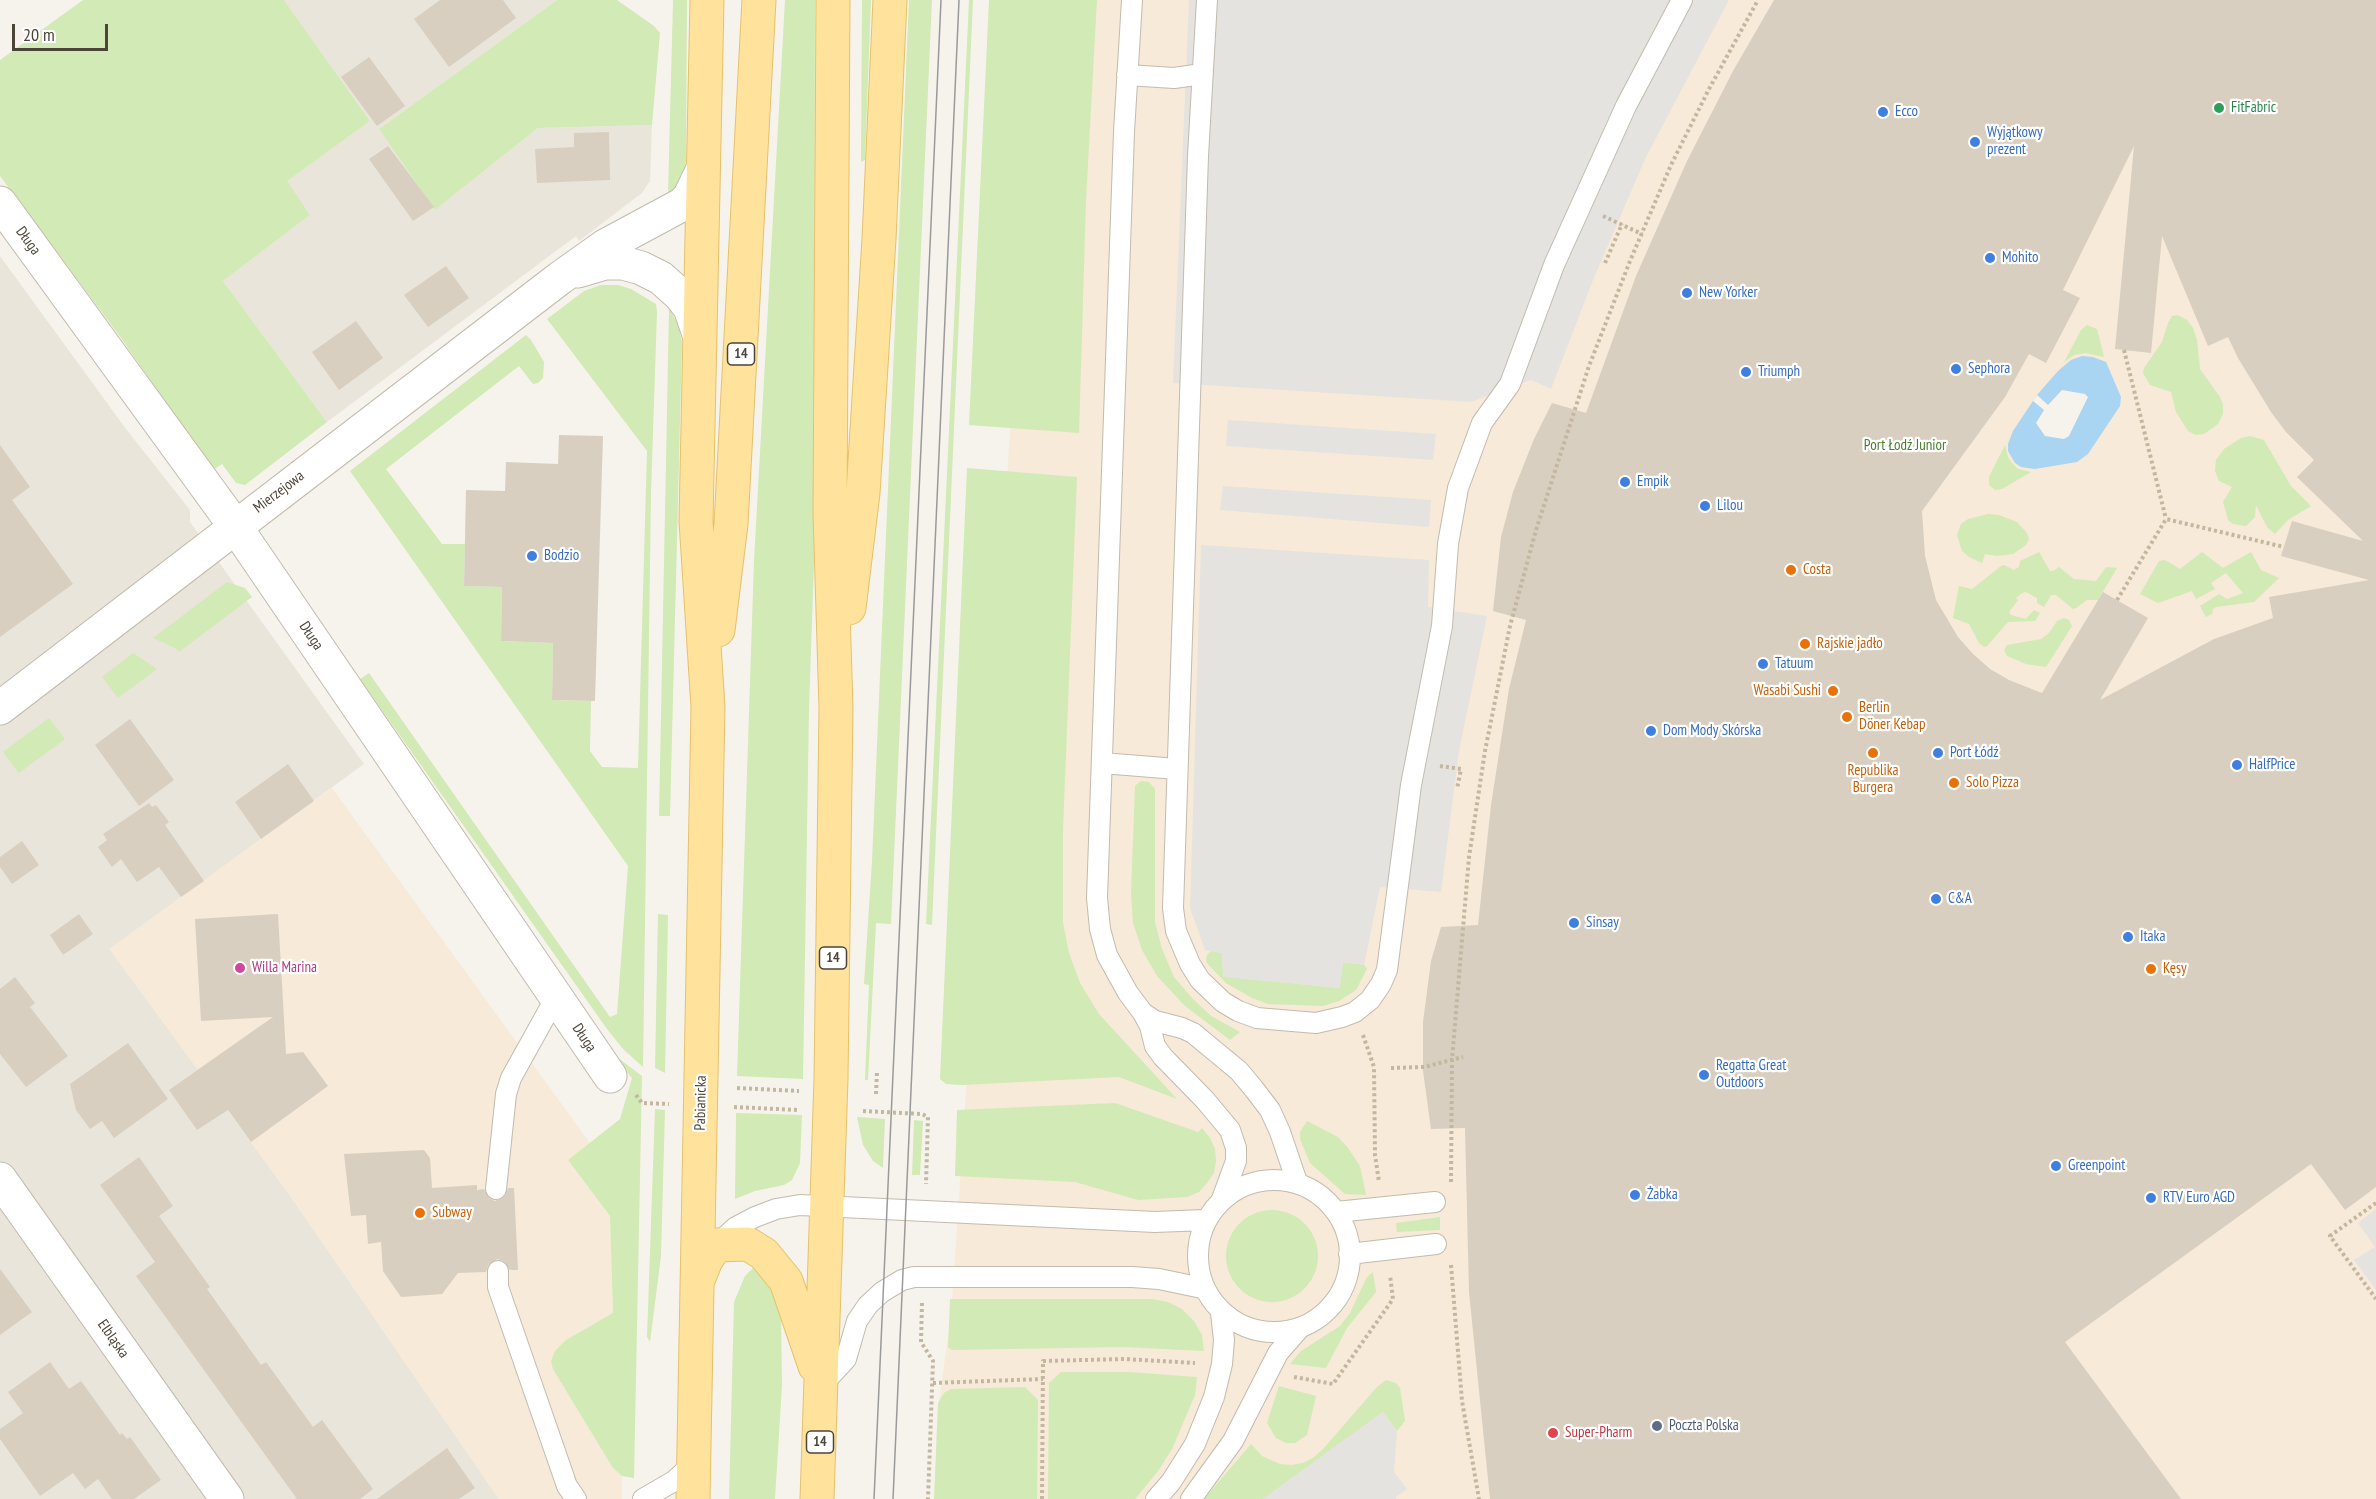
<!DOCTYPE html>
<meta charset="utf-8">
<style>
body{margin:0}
#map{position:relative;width:2376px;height:1499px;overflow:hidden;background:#f6f3ec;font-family:"PT Sans Narrow",sans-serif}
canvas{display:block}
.scale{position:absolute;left:12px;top:24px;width:96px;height:27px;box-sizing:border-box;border:3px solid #4b4439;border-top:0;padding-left:8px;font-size:18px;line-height:21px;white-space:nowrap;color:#4b4439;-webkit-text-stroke:4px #fff;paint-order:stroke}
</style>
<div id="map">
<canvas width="2376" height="1499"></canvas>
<div class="scale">20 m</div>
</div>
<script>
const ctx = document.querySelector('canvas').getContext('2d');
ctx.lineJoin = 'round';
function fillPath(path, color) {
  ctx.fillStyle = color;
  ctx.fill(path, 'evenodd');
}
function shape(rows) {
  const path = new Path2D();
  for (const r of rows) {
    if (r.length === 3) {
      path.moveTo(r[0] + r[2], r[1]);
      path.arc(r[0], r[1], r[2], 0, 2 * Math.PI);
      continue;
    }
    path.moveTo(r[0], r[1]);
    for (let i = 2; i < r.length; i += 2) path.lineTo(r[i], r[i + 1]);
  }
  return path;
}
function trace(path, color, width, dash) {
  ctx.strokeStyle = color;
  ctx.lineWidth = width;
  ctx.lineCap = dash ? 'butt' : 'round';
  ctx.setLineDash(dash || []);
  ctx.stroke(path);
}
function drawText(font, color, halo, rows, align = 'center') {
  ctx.font = font + ' "PT Sans Narrow",sans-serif';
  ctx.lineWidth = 4.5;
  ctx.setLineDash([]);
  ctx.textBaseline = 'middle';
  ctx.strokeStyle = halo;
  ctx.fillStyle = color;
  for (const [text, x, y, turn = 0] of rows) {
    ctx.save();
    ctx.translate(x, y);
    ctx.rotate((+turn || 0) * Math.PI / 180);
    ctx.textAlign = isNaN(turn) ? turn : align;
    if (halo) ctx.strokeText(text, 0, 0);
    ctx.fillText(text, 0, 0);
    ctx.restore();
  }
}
fillPath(shape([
 [284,0,557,0,379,129,435,210,538,128,652,125,650,181,642,193,579,241,576,236,327,422,223,281,310,215,286,181,370,121],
 [0,256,126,429,190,510,190,522,364,764,110,949,289,1194,499,1499,0,1499]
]), '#eae5da');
fillPath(shape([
 [1039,0,2376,0,2376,1499,934,1499,939,1401,951,1316],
 [332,788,590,1143,568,1160,610,1216,613,1314,566,1340,613,1468,622,1476,622,1499,499,1499,289,1194,109,949]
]), '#f7ead8');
fillPath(shape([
 [83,0,284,0,370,121,287,181,310,215,223,281,327,422,245,485,236,483,222,464,213,470,121,338,0,176,0,60],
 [557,0,617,0,654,26,660,33,652,125,538,128,435,210,379,129],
 [673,0,687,0,686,160,685,170,678,184,668,195],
 [785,0,815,0,814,564,809,708,803,1079,737,1076,754,561],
 [862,0,871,0,865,160,861,162],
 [909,0,932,0,891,924,876,923,868,1080,865,1080,869,985,864,984,872,861],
 [969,0,973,0,932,925,926,924],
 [989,0,1097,0,1086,200,1079,433,969,425],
 [601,285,618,285,631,289,656,304,657,312,651,493,643,1067,623,1049,607,1029,360,679,369,673,610,1017,617,1014,628,866,350,471,526,335,531,340,544,362,543,378,538,383,533,384,519,366,386,469,442,544,465,544,464,586,502,587,501,641,553,643,552,700,591,701,590,751,602,767,638,768,647,451,547,319,584,291],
 [669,309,679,326,682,342,670,816,659,816],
 [2178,315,2187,320,2193,328,2197,340,2200,369,2220,397,2223,405,2223,414,2218,424,2204,434,2196,435,2188,431,2176,412,2171,392,2150,385,2143,373,2144,368,2162,342,2168,323,2172,316],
 [2087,325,2097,329,2104,357,2085,353,2074,355,2064,362,2081,330],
 [2250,436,2264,440,2291,486,2311,506,2288,520,2275,534,2267,527,2256,505,2255,517,2246,526,2233,524,2228,520,2223,502,2232,487,2219,481,2215,471,2216,460,2224,449,2241,438],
 [2005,445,2008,457,2012,463,2018,469,2031,472,2002,489,1995,490,1989,485,1989,477],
 [967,468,1077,477,1063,830,1063,923,1069,953,1080,983,1099,1014,1177,1099,1119,1077,962,1085,946,1084,940,1079],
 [1988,514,1999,515,2017,522,2027,533,2029,539,2026,545,2013,554,1997,556,1985,554,1982,563,1969,557,1962,551,1957,535,1961,524,1968,519],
 [2039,552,2050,571,2053,571,2059,567,2074,579,2096,581,2106,567,2117,568,2098,600,2087,600,2076,608,2073,609,2056,595,2051,595,2044,607,2037,603,2037,598,2026,592,2022,593,2016,598,2018,600,2009,612,2011,615,2026,619,2034,610,2040,613,2035,621,2008,622,1987,646,1984,647,1979,643,1969,624,1953,618,1959,586,1972,589,2001,566,2004,565,2014,570,2019,567,2020,561],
 [2202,552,2223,568,2251,552,2261,570,2279,578,2254,602,2216,607,2213,609,2212,614,2206,617,2200,606,2219,594,2227,599,2243,593,2226,573,2211,583,2215,589,2196,599,2192,591,2158,603,2140,594,2159,561,2165,560,2180,569],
 [227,582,245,588,252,597,179,652,175,648,153,638],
 [2064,618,2069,620,2072,626,2046,667,2026,664,2007,656,2004,650,2007,645,2041,639,2049,633,2057,621],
 [133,653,157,669,118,698,102,677],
 [49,718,65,739,19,773,3,752],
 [1141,781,1149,782,1155,789,1155,922,1162,949,1174,977,1192,998,1211,1016,1240,1032,1230,1040,1185,1006,1157,976,1142,950,1133,923,1131,893,1135,786],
 [658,914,668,915,665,1073,655,1068],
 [1211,951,1222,953,1223,976,1339,988,1343,962,1364,965,1367,969,1356,990,1339,1001,1323,1006,1268,1004,1252,998,1226,983,1206,962,1207,955],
 [609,1051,642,1076,634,1478,622,1476,613,1468,553,1369,551,1361,555,1351,566,1340,613,1313,610,1216,568,1160,620,1119,632,1078],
 [1115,1103,1198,1132,1202,1128,1210,1138,1215,1149,1216,1161,1214,1173,1207,1183,1199,1192,1187,1197,1138,1200,1075,1182,955,1176,957,1110],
 [655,1109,665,1110,661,1256,650,1342,647,1337],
 [736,1113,802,1115,800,1163,792,1180,784,1185,755,1191,735,1199],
 [857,1117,885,1119,883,1168,873,1161,863,1145],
 [914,1120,923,1121,920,1175,912,1175],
 [1307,1121,1338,1137,1348,1148,1360,1166,1366,1195,1345,1194,1310,1163,1300,1139,1300,1132],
 [1272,1256,46],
 [1440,1217,1440,1230,1397,1232,1396,1223],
 [757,1264,766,1272,781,1311,782,1385,775,1499,729,1499,734,1302,745,1276],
 [1373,1272,1376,1292,1347,1328,1326,1368,1290,1364,1301,1351,1340,1326,1350,1313,1367,1277],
 [950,1299,1152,1299,1168,1302,1182,1309,1194,1321,1202,1335,1204,1351,1123,1347,952,1350,948,1347],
 [1061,1372,1129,1372,1197,1377,1195,1395,1172,1449,1158,1471,1135,1499,1048,1499,1049,1383],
 [1386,1380,1396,1383,1400,1388,1405,1421,1397,1431,1383,1412,1263,1499,1204,1499,1251,1444,1262,1456,1280,1464,1292,1465,1303,1463,1313,1458,1323,1449,1377,1387],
 [1279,1386,1316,1396,1307,1435,1295,1443,1286,1443,1276,1438,1267,1423],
 [1025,1387,1038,1400,1037,1499,934,1499,938,1403,944,1393,951,1389]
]), '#d2eab5');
fillPath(shape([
 [1189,0,1729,0,1646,157,1593,280,1551,389,1531,380,1471,402,1173,383],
 [1228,420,1436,434,1433,460,1226,446],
 [1223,486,1431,500,1429,527,1220,510],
 [1201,545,1429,560,1428,607,1487,616,1459,751,1441,892,1380,887,1364,965,1343,962,1340,988,1223,977,1222,953,1205,950,1190,908],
 [2376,1209,2376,1290,2354,1260,2375,1247,2358,1223],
 [1383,1412,1397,1431,1394,1472,1407,1489,1396,1497,1396,1499,1263,1499]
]), '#e5e3e0');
fillPath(shape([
 [2082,356,2093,357,2106,362,2121,397,2120,406,2088,454,2077,462,2035,469,2021,467,2015,463,2008,451,2008,444,2013,431,2037,395,2058,371,2071,360]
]), '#a9d4f2');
fillPath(shape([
 [2062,390,2085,394,2088,397,2069,436,2064,439,2045,436,2036,423,2044,410,2033,401,2037,395,2048,405]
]), '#f6f3ec');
fillPath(shape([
 [440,0,503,0,516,18,449,67,414,19],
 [1774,0,2376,0,2376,1187,2345,1210,2311,1164,2065,1342,2181,1499,1490,1499,1469,1292,1465,1128,1431,1129,1423,1071,1423,1022,1431,961,1441,927,1478,925,1491,805,1509,689,1526,620,1493,611,1501,537,1513,492,1534,439,1552,403,1586,413,1636,276,1687,161,1733,71],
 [2134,146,2115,349,2151,353,2162,236,2208,346,2228,337,2238,358,2271,412,2286,432,2314,460,2297,477,2363,541,2292,521,2281,556,2369,580,2269,597,2273,618,2214,639,2100,700,2148,618,2103,592,2042,693,2009,680,1990,669,1973,654,1958,637,1936,600,1925,556,1922,511,2005,397,2029,354,2046,363,2080,298,2063,290],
 [369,57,405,106,377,126,341,77],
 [609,132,610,180,537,183,535,149,574,147,574,133],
 [388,146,434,207,413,221,369,159],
 [446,266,469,298,428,327,404,295],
 [356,321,383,358,339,390,312,352],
 [559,435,603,436,595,701,552,700,553,643,501,641,502,587,464,586,466,490,505,491,506,462,558,464],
 [0,445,30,487,12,500,73,584,0,637],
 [130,719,174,780,139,806,95,745],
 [288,764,314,801,261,839,235,802],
 [149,803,152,807,156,805,169,822,165,825,204,881,181,897,159,867,137,882,121,859,112,867,98,847,107,840,103,834],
 [22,841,39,865,12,884,0,867,0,857],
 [79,914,93,934,63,955,50,935],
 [278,914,286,1054,303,1052,328,1086,251,1142,228,1110,197,1130,169,1090,273,1017,201,1021,195,919],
 [15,977,35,1003,30,1007,68,1056,26,1087,0,1054,0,989],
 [128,1043,168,1099,114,1138,102,1121,90,1129,76,1110,70,1084],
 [424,1150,430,1158,432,1188,477,1185,477,1190,484,1189,489,1198,495,1201,505,1196,508,1188,514,1188,518,1270,510,1270,504,1261,497,1259,488,1265,486,1272,458,1273,442,1294,401,1297,383,1271,381,1242,368,1244,366,1215,351,1216,344,1154],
 [139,1157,173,1206,159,1216,210,1287,207,1289,261,1365,266,1362,313,1427,322,1420,373,1489,360,1499,297,1499,136,1276,155,1262,100,1185],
 [0,1269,32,1312,0,1335],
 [50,1362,69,1389,81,1381,120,1435,122,1433,127,1439,130,1437,161,1480,134,1499,112,1499,98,1479,85,1489,73,1473,40,1496,0,1439,0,1429,23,1413,8,1392],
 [447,1448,475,1488,459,1499,377,1499]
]), '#d8cfc1');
const service = shape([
 [1132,0,1124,132,1097,898,1100,929,1107,955,1128,993,1143,1013,1150,1026,1155,1046,1163,1057,1205,1100,1230,1130,1236,1148,1236,1161,1222,1199],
 [1207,0,1198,156,1173,908,1176,931,1190,964,1200,980,1223,1002,1238,1011,1257,1018,1316,1023,1342,1017,1355,1012,1370,1000,1381,984,1387,970,1411,785,1442,626,1448,544,1458,488,1482,423,1510,384,1554,265,1626,106,1682,0],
 [1127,75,1174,78,1202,74],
 [1102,763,1177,769],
 [1143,1013,1155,1021,1182,1028,1193,1033,1239,1071,1254,1089,1270,1110,1280,1132,1297,1182],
 [1274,1256,76],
 [496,1189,506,1094,511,1078,556,997],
 [1336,1212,1435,1202],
 [716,1245,736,1227,755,1217,776,1209,800,1205,1155,1222,1205,1220],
 [1349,1254,1436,1244],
 [498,1271,498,1287,567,1486,576,1499],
 [822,1385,846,1359,857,1321,868,1305,882,1292,902,1280,914,1277,1132,1277,1159,1279,1202,1288],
 [643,1499,674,1481,694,1463],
 [1156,1499,1171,1482,1195,1444,1214,1397,1222,1364,1224,1340,1221,1313],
 [1191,1499,1233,1441,1278,1353,1299,1329]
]);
const minor = shape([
 [235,526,610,1076],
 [0,1179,227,1499]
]);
const tertiary = shape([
 [0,203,235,526],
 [578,271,605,263,623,263,641,268,661,278,680,295,690,308,699,334],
 [0,708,560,278,605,246,683,204,690,196,702,171]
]);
const primary = shape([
 [849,608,863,493,879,239,890,0],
 [718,630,731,524,759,0],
 [698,1280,706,1260,716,1245,748,1244,764,1254,786,1281,815,1366],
 [693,1499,708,707,696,521,707,0],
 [817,1499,831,1079,836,708,830,513,833,0]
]);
trace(service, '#c2bbae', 22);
trace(minor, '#c2bbae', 35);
trace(tertiary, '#c2bbae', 35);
trace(primary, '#e6c16a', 35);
trace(shape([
 [1603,216,1642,234],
 [1605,263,1622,224],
 [2124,350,2166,519],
 [2117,600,2166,519,2284,547],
 [1440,766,1461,769,1457,789],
 [1363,1035,1374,1067,1375,1155,1379,1182],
 [1391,1068,1424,1067,1463,1057],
 [737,1088,799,1091],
 [876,1094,877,1071],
 [636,1095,642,1103,669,1104],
 [734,1107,798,1110],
 [863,1111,922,1114,928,1117,926,1184],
 [1451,1182,1452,1060,1469,857,1485,751,1510,626,1536,530,1589,366,1630,261,1671,165,1709,89,1758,0],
 [2376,1203,2330,1236,2376,1299],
 [1451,1265,1462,1401,1479,1499],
 [922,1303,921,1342,933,1361,928,1499],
 [1294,1377,1333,1384,1393,1299,1390,1275],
 [933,1383,1043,1379],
 [1042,1499,1043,1361,1124,1359,1195,1363]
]), '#c4b79f', 4, [3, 3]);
trace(service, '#fff', 20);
trace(minor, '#fff', 33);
trace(tertiary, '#fff', 33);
trace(primary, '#ffe39c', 33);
trace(shape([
 [874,1499,941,0],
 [893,1499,959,0]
]), '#9a9a9a', 1.5);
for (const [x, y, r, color] of [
 [2219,108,6,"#2e9e5b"],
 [1883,112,6,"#3f7fe0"],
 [1975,142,6,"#3f7fe0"],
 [1990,258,6,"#3f7fe0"],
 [1687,293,6,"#3f7fe0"],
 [1956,369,6,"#3f7fe0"],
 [1746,372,6,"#3f7fe0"],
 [1625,482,6,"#3f7fe0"],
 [1705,506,6,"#3f7fe0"],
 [532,556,6,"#3f7fe0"],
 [1791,570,6,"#e8710a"],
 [1805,644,6,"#e8710a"],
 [1763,664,6,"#3f7fe0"],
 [1833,691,6,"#e8710a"],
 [1847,717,6,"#e8710a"],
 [1651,731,6,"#3f7fe0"],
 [1873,753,6,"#e8710a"],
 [1938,753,6,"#3f7fe0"],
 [2237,765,6,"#3f7fe0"],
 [1954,783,6,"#e8710a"],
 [1936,899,6,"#3f7fe0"],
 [1574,923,6,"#3f7fe0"],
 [2128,937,6,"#3f7fe0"],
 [240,968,6,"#d1479c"],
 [2151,969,6,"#e8710a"],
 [1704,1075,6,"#3f7fe0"],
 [2056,1166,6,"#3f7fe0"],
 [1635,1195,6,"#3f7fe0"],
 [2151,1198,6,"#3f7fe0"],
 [420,1213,6,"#e8710a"],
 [1657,1426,6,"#5c6f8a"],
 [1553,1433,6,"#e0444e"]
]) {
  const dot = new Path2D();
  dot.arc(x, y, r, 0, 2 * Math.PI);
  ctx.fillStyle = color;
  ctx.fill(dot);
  trace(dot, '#fff', 2);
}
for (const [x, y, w] of [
 [741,354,27],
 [833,958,27],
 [820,1442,27]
]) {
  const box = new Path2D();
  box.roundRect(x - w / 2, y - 11, w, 22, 4.5);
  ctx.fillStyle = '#fff';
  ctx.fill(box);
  trace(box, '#4b4439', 1.5);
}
drawText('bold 14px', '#4b4439', null, [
 ["14",741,354],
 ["14",833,958],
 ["14",820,1442]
]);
drawText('15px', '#27864d', '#fff', [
 ["FitFabric",2231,108]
], 'left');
drawText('15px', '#366cbe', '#fff', [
 ["Ecco",1895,112],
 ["Wyjątkowy",1987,133],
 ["prezent",1987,150],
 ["Mohito",2002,258],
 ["New Yorker",1699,293],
 ["Sephora",1968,369],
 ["Triumph",1758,372],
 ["Empik",1637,482],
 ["Lilou",1717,506],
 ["Bodzio",544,556],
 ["Tatuum",1775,664],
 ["Dom Mody Skórska",1663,731],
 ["Port Łódź",1950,753],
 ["HalfPrice",2249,765],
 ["C&A",1948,899],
 ["Sinsay",1586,923],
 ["Itaka",2140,937],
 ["Regatta Great",1716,1066],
 ["Outdoors",1716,1083],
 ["Greenpoint",2068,1166],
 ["Żabka",1647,1195],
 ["RTV Euro AGD",2163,1198]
], 'left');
drawText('15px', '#4b4439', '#fff', [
 ["Długa",28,241,54],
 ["Mierzejowa",279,492,-37],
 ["Długa",311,636,56],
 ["Długa",584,1038,56],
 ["Pabianicka",701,1103,-89],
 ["Elbląska",113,1339,55]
]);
drawText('15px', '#4a7f2a', '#fff', [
 ["Port Łodź Junior",1905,446]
]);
drawText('15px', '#c56008', '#fff', [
 ["Costa",1803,570],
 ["Rajskie jadło",1817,644],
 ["Wasabi Sushi",1821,691,"right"],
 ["Berlin",1859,708],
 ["Döner Kebap",1859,725],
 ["Republika",1873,771,"center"],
 ["Burgera",1873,788,"center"],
 ["Solo Pizza",1966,783],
 ["Kęsy",2163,969],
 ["Subway",432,1213]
], 'left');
drawText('15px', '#b23c85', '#fff', [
 ["Willa Marina",252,968]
], 'left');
drawText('15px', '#4e5e75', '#fff', [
 ["Poczta Polska",1669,1426]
], 'left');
drawText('15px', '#be3a42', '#fff', [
 ["Super-Pharm",1565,1433]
], 'left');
</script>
